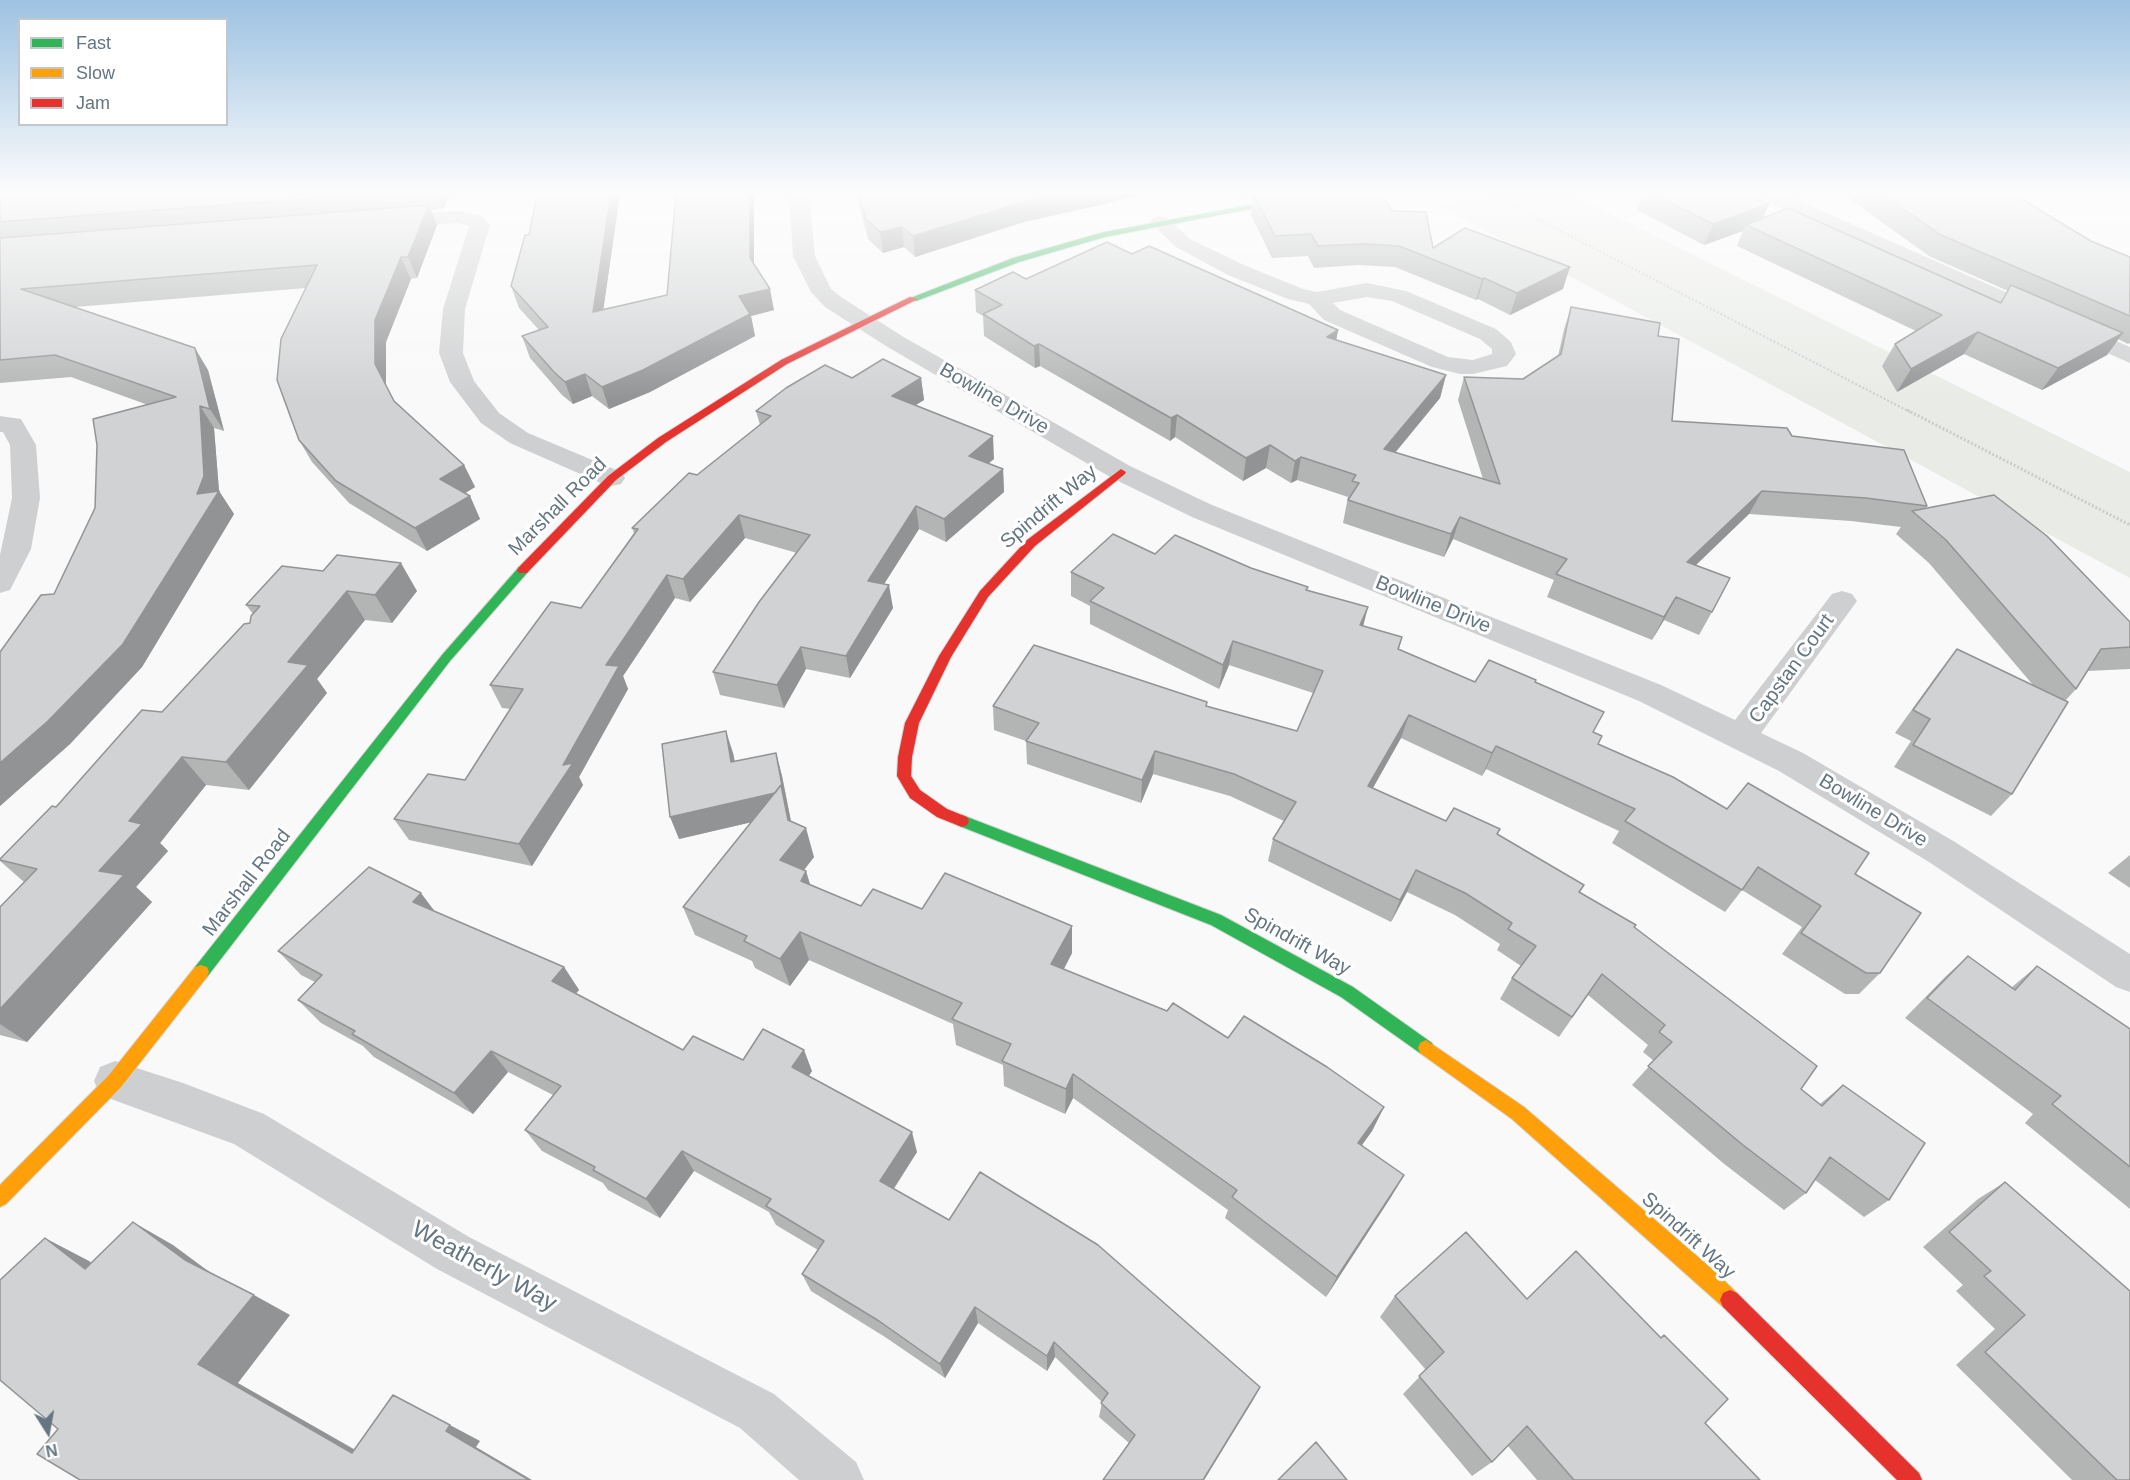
<!DOCTYPE html>
<style>
body{margin:0}
#map{position:relative;width:2130px;height:1480px;overflow:hidden;background:#f9f9f9;font-family:Arial,sans-serif}
canvas{display:block}
.legend{position:absolute;left:18px;top:18px;width:210px;height:108px;box-sizing:border-box;background:#fff;border:2px solid #c1c8cd;margin:0;padding:8px 10px;list-style:none;font-size:18px;color:#657683}
.legend li{display:flex;align-items:center;gap:12px;height:30px}
.legend b{width:30px;border:2px solid #c1c8cd}
.north{position:absolute;left:18px;top:1402px;width:60px;height:60px;-webkit-text-stroke:4px #fff;paint-order:stroke;rotate:169deg;font-size:16px;font-weight:700;line-height:24px;text-align:center;color:#657683}
.north::after{content:'';display:block;margin:auto;width:21px;height:27px;background:#657683;clip-path:polygon(50% 0,100% 100%,50% 72%,0 100%)}
</style>
<div id="map">
<canvas width="2130" height="1480"></canvas>
<ul class="legend">
<li><b style="height:8px;background:#30b455"></b>Fast</li>
<li><b style="height:8px;background:#ff9f0a"></b>Slow</li>
<li><b style="height:8px;background:#e5322d"></b>Jam</li>
</ul>
<div class="north">N</div>
</div>
<script>
const ctx = document.querySelector('canvas').getContext('2d');
ctx.lineJoin = 'round';
function fillPath(path, color) {
  ctx.fillStyle = color;
  ctx.fill(path, 'evenodd');
}
function shape(rows) {
  const path = new Path2D();
  for (const r of rows) {
    path.moveTo(r[0], r[1]);
    for (let i = 2; i < r.length; i += 2) path.lineTo(r[i], r[i + 1]);
  }
  return path;
}
function trace(path, color, width, dash) {
  ctx.strokeStyle = color;
  ctx.lineWidth = width;
  ctx.lineCap = dash ? 'butt' : 'round';
  ctx.setLineDash(dash || []);
  ctx.stroke(path);
}
function drawText(font, color, halo, rows, align = 'center') {
  ctx.font = font + ' Arial,sans-serif';
  ctx.lineWidth = 6;
  ctx.setLineDash([]);
  ctx.textBaseline = 'middle';
  ctx.strokeStyle = halo;
  ctx.fillStyle = color;
  for (const [text, x, y, turn = 0] of rows) {
    ctx.save();
    ctx.translate(x, y);
    ctx.rotate((+turn || 0) * Math.PI / 180);
    ctx.textAlign = isNaN(turn) ? turn : align;
    if (halo) ctx.strokeText(text, 0, 0);
    ctx.fillText(text, 0, 0);
    ctx.restore();
  }
}
fillPath(shape([
 [1537,194,1571,194,2130,472,2130,578,1434,203]
]), '#e8ebe6');
const fast = shape([
 [1351,194,1381,194,1377,196,1266,206,1105,237,1019,262,916,301,908,299,1013,258,1104,232,1266,202,1351,194],
 [523,566,527,567,529,570,527,573,450,661,207,977,201,979,195,977,193,972,195,967,442,655,519,567,523,566],
 [962,815,1221,915,1353,987,1432,1043,1434,1048,1432,1053,1426,1056,1420,1053,1341,997,1211,925,957,825,955,821,957,817,962,815]
]);
const slow = shape([
 [201,965,207,967,209,972,207,977,121,1087,6,1204,0,1207,0,1185,109,1075,195,967,201,965],
 [1426,1040,1524,1107,1712,1269,1737,1293,1740,1300,1737,1307,1730,1310,1723,1307,1512,1119,1420,1053,1418,1048,1420,1043,1426,1040]
]);
const jam = shape([
 [910,297,918,299,787,364,666,442,616,480,527,573,519,573,517,570,519,567,608,476,658,438,781,360,910,297],
 [1121,469,1126,472,1125,474,1035,546,988,597,951,657,919,723,912,757,911,776,920,790,947,809,967,817,969,821,967,825,962,827,937,817,910,798,897,776,898,757,905,723,939,656,980,591,1027,540,1121,469],
 [1730,1290,1737,1293,1919,1473,1922,1480,1897,1480,1723,1307,1720,1300,1723,1293,1730,1290]
]);
trace(fast, '#d5d6d7', 2);
trace(slow, '#d5d6d7', 2);
trace(jam, '#d5d6d7', 2);
trace(shape([
 [1493,196,1910,412]
]), '#cbcccd', 2, [2, 2]);
trace(shape([
 [1907,410,2130,525]
]), '#cbcccd', 3, [2, 2]);
fillPath(shape([
 [789,194,809,194,815,256,831,289,841,297,902,336,1130,466,1212,505,1661,685,1735,720,1832,594,1842,591,1852,594,1857,601,1852,608,1761,733,1803,753,1955,842,2130,954,2130,992,2116,987,1929,862,1779,771,1639,701,1192,517,1112,478,886,346,825,307,811,292,793,256,789,194],
 [1759,194,1784,194,2130,347,2130,363,1788,212,1762,198,1759,194],
 [458,211,481,215,490,225,465,309,463,353,474,381,499,413,528,433,621,472,625,478,621,484,612,486,603,484,510,443,481,423,450,382,439,353,443,309,469,226,458,223,389,227,382,225,379,221,382,217,389,215,458,211],
 [1160,216,1167,218,1190,239,1244,265,1303,289,1317,292,1367,283,1406,291,1496,329,1511,342,1516,354,1507,366,1473,374,1460,374,1432,367,1324,320,1309,304,1288,299,1228,275,1176,247,1150,222,1153,218,1160,216],
 [1367,297,1392,301,1480,339,1492,349,1492,354,1473,360,1448,357,1340,310,1333,303,1367,297],
 [0,416,21,419,36,445,40,498,31,549,10,590,0,593,0,555,12,498,10,445,3,432,0,432,0,416],
 [115,1061,183,1083,264,1114,469,1237,774,1394,856,1462,864,1480,799,1480,740,1428,437,1269,234,1144,100,1095,94,1081,100,1067,115,1061]
]), '#cecfd0');
fillPath(fast, '#30b455');
fillPath(slow, '#ff9f0a');
fillPath(jam, '#e5322d');
fillPath(shape([
 [0,194,451,194,443,209,431,210,437,225,417,278,411,279,386,342,386,386,394,401,464,465,475,487,465,493,470,496,480,519,427,551,349,503,312,462,299,440,306,288,75,307,208,370,224,431,214,428,219,491,234,514,142,667,70,744,0,806,0,652,54,594,148,405,71,377,0,383],
 [533,194,620,194,603,309,667,295,676,194,754,194,754,265,774,310,751,316,755,336,650,392,609,409,592,396,573,404,562,395,530,358,522,336,539,330,519,308,511,286,529,235,537,196],
 [856,194,1143,194,1109,203,1024,222,915,257,904,247,883,253,868,239],
 [1244,194,1380,194,1393,211,1433,248,1563,289,1510,315,1478,299,1476,300,1395,267,1358,265,1314,268,1308,256,1272,258,1251,215,1253,197,1243,198],
 [1643,194,1746,194,1763,218,2000,302,2008,291,1929,256,1843,194,2019,194,2018,197,2091,241,2130,257,2130,343,2128,344,2118,339,2107,355,2042,390,1964,354,1897,392,1882,366,1895,344,1916,331,1737,246,1743,231,1704,245,1637,210],
 [1132,254,1338,330,1336,340,1446,375,1440,398,1395,453,1483,479,1458,400,1464,377,1523,379,1558,356,1564,329,1571,307,1658,336,1672,421,1792,436,1927,506,1925,509,2130,622,2130,669,2087,671,2076,689,2065,701,2012,794,1991,816,1894,767,1911,741,1895,733,1939,672,1957,649,2033,685,1929,563,1896,534,1901,527,1851,521,1749,514,1696,565,1712,612,1699,635,1664,620,1652,640,1547,597,1554,580,1453,539,1444,557,1343,523,1348,497,1297,480,1291,483,1266,468,1243,481,1175,437,1170,441,1040,366,1035,368,984,336,983,316,976,312,975,290],
 [852,378,921,378,924,400,915,405,994,459,988,463,1003,469,1004,492,946,542,919,529,884,584,893,608,850,678,806,669,784,708,720,695,713,672,797,553,745,538,690,602,675,598,623,676,628,689,579,777,583,785,532,866,409,840,394,819,465,780,511,709,502,708,490,685,581,608,634,533,632,528,760,425,756,411],
 [1155,554,1251,568,1308,587,1307,590,1363,626,1402,637,1399,649,1475,682,1535,682,1593,733,1598,744,1727,809,1855,874,1880,973,1859,994,1845,994,1782,954,1802,927,1742,890,1725,912,1612,843,1619,831,1486,769,1482,776,1401,738,1373,788,1446,821,1498,834,1584,885,1580,892,1634,927,1801,1089,1820,1104,1843,1085,1889,1200,1864,1217,1815,1180,1806,1193,1784,1210,1723,1163,1632,1085,1654,1061,1643,1052,1648,1045,1588,995,1559,1037,1500,999,1512,978,1521,966,1497,950,1500,944,1455,915,1407,892,1391,922,1268,861,1273,839,1284,821,1230,796,1153,774,1141,803,1027,764,1026,741,994,730,993,706,1207,702,1207,706,1297,731,1313,693,1229,665,1219,689,1090,624,1090,606,1071,596,1071,572],
 [282,566,417,591,392,623,365,620,317,679,327,693,249,790,206,785,160,843,168,851,136,887,152,902,27,1042,0,1035,0,907,24,882,0,861,0,859,162,712,250,623,253,614,246,605],
 [733,753,735,762,776,753,782,776,791,821,814,857,804,870,806,871,810,884,861,906,922,909,1072,926,1072,953,1064,969,1228,1038,1384,1107,1372,1131,1362,1145,1404,1175,1391,1197,1326,1297,1225,1218,1228,1210,1073,1098,1065,1114,1004,1086,1003,1065,956,1045,953,1024,809,960,790,986,755,968,752,961,695,935,683,907,751,822,679,839],
 [2130,855,2130,888,2108,873],
 [434,911,564,967,579,990,576,993,683,1050,812,1071,809,1076,917,1152,894,1189,949,1220,1260,1387,1253,1400,1204,1480,1103,1480,1129,1443,1099,1417,1102,1402,1055,1357,1047,1371,978,1323,945,1378,885,1337,811,1291,802,1274,818,1250,776,1225,769,1212,694,1171,660,1218,608,1190,603,1183,542,1151,525,1130,553,1095,508,1072,473,1114,374,1057,363,1046,321,1023,298,1000,315,982,301,975,278,951],
 [1968,956,2012,987,2037,966,2129,1029,2130,1029,2130,1209,2025,1123,2033,1114,1905,1018,1945,977],
 [2005,1182,2130,1480,2072,1480,1956,1365,1995,1329,1956,1291,1963,1285,1923,1247,1978,1199],
 [1395,1296,1527,1299,1661,1338,1664,1335,1705,1423,1760,1480,1537,1480,1508,1446,1492,1462,1472,1476,1403,1394,1426,1370,1380,1317]
]), '#b3b5b5');
fillPath(shape([
 [437,194,451,194,443,209],
 [611,194,620,194,600,333,593,312],
 [750,194,754,194,754,280,750,258],
 [1059,194,1143,194,1109,203,1024,222,915,257,913,236,1024,202],
 [1769,204,1760,225,1746,225,1743,231,1704,245,1713,224],
 [429,205,437,225,417,278,408,257],
 [902,227,904,247,883,253,880,232],
 [401,257,411,279,386,342,386,386,375,364,375,320],
 [1570,267,1563,289,1510,315,1517,293],
 [1484,278,1478,299,1476,300,1482,279],
 [770,289,774,310,751,316,755,336,650,392,609,409,602,387,739,296],
 [1338,330,1334,352,1327,337],
 [1978,332,1964,354,1897,392,1911,369],
 [2123,333,2107,355,2042,390,2058,368],
 [1039,344,1040,366,1035,368,1034,346],
 [195,348,208,370,224,431,210,409],
 [585,374,592,396,573,404,565,382],
 [1446,375,1440,398,1379,472,1384,449],
 [921,378,924,400,895,418,892,396],
 [200,406,214,428,219,491,234,514,142,667,70,744,0,806,0,763,197,494],
 [1177,415,1175,437,1170,441,1171,418],
 [993,436,994,459,971,478,969,456],
 [1270,445,1266,468,1243,481,1246,458],
 [1301,457,1297,480,1291,483,1295,461],
 [464,465,475,487,451,502,440,479],
 [1003,469,1004,492,946,542,944,519],
 [1762,491,1749,514,1675,585,1687,562],
 [470,496,480,519,427,551,415,528],
 [916,506,919,529,872,603,868,581],
 [739,515,745,538,690,602,683,579],
 [1460,517,1453,539,1444,557,1451,534],
 [401,563,417,591,392,623,375,595],
 [667,575,675,598,623,676,628,689,579,777,583,785,532,866,519,844,563,765,606,665],
 [889,585,893,608,850,678,846,656],
 [347,591,365,620,317,679,327,693,249,790,226,762,288,662],
 [1676,597,1664,620,1652,640,1664,617],
 [1368,607,1362,631,1360,625],
 [1233,641,1229,665,1219,689,1223,665],
 [801,647,806,669,784,708,777,685],
 [1409,715,1401,738,1361,809,1368,786],
 [726,731,733,753,739,785,731,762],
 [1496,746,1486,769,1482,776,1492,753],
 [1155,751,1153,774,1141,803,1142,780],
 [776,753,782,776,795,842,806,828,814,857,789,889,780,860,787,814,679,839,670,817],
 [182,757,206,785,160,843,168,851,136,887,152,902,27,1042,0,1024,0,1009,129,821],
 [1416,870,1407,892,1391,922,1400,900],
 [806,871,814,899,801,881],
 [421,893,439,917,413,902],
 [1072,926,1072,953,1052,991,1051,964],
 [800,932,809,960,790,986,780,959],
 [564,967,579,990,567,1004,552,981],
 [804,1050,812,1071,800,1088,792,1067],
 [491,1051,508,1072,473,1114,454,1093],
 [1073,1074,1073,1098,1065,1114,1066,1089],
 [1384,1107,1372,1131,1347,1166,1358,1143],
 [912,1132,917,1152,886,1200,880,1181],
 [682,1151,694,1171,660,1218,646,1199],
 [1404,1175,1391,1197,1326,1297,1337,1277],
 [133,1222,173,1245,223,1282,185,1260],
 [45,1238,89,1261,128,1290,85,1269],
 [254,1295,290,1315,238,1383,387,1468,352,1453,198,1364],
 [975,1307,978,1323,945,1378,940,1364],
 [1054,1342,1055,1357,1047,1371,1047,1356],
 [1260,1387,1253,1400,1204,1480,1203,1480],
 [450,1425,480,1441,476,1447,532,1480,529,1480,446,1431]
]), '#929394');
const building = shape([
 [0,194,371,194,0,222,0,194],
 [537,194,611,194,593,312,667,295,676,194,750,194,750,258,770,289,739,296,750,314,643,370,602,387,585,374,565,382,554,372,522,336,548,327,511,286,525,235,529,235,537,194],
 [859,194,1059,194,1024,202,913,236,902,227,880,232,866,219,859,194],
 [1254,194,1380,194,1393,211,1426,212,1433,248,1465,228,1570,267,1517,293,1484,278,1482,279,1399,246,1363,244,1318,246,1311,234,1275,236,1254,194],
 [1653,194,1746,194,1769,204,1713,224,1653,194],
 [1882,194,2013,194,2091,241,2130,257,2130,316,1941,235,1882,194],
 [429,205,408,257,401,257,375,320,375,364,394,401,464,465,440,479,470,496,415,528,336,481,299,440,277,380,281,339,317,265,21,289,195,348,210,409,200,406,204,476,197,494,219,491,123,644,48,721,0,763,0,652,41,595,54,594,95,508,97,445,93,419,176,397,55,355,0,360,0,238,429,205],
 [1788,208,2001,303,2011,285,2123,333,2058,368,1978,332,1911,369,1895,344,1942,315,1746,225,1788,208],
 [1107,242,1132,254,1149,246,1338,330,1327,337,1446,375,1384,449,1500,484,1464,377,1523,379,1561,354,1571,307,1660,323,1658,336,1679,339,1672,421,1787,428,1792,436,1904,450,1927,506,1866,498,1762,491,1687,562,1730,578,1712,612,1676,597,1664,617,1556,574,1567,559,1460,517,1451,534,1348,500,1359,483,1352,481,1356,475,1301,457,1295,461,1270,445,1246,458,1177,415,1171,418,1039,344,1034,346,983,314,1002,305,975,290,1013,272,1026,279,1107,242],
 [883,359,921,378,892,396,993,436,969,456,1003,469,944,519,916,506,868,581,889,585,846,656,801,647,777,685,713,672,759,602,810,535,739,515,683,579,667,575,606,665,619,666,563,765,573,763,519,844,394,819,428,774,465,780,523,689,490,685,551,602,581,608,638,529,632,528,689,473,697,475,771,416,756,411,786,388,825,365,852,378,883,359],
 [1994,495,2047,536,2130,622,2130,647,2101,649,2076,689,1946,540,1912,511,1994,495],
 [1113,534,1155,554,1175,535,1251,568,1308,587,1306,590,1368,607,1360,625,1402,637,1398,649,1475,682,1489,660,1536,680,1535,682,1604,712,1593,732,1602,736,1598,744,1673,777,1727,809,1748,783,1869,853,1855,874,1921,913,1880,973,1866,973,1801,933,1821,906,1758,867,1742,890,1625,821,1635,809,1496,746,1492,753,1409,715,1368,786,1446,821,1454,808,1500,829,1497,834,1584,885,1579,892,1636,925,1634,927,1817,1066,1801,1089,1822,1106,1843,1085,1925,1143,1889,1200,1830,1157,1806,1193,1743,1145,1648,1066,1672,1042,1659,1032,1665,1025,1602,974,1572,1017,1512,978,1536,946,1508,929,1512,923,1465,893,1416,870,1400,900,1273,839,1296,802,1234,774,1155,751,1142,780,1026,741,1039,723,993,706,1034,645,1207,702,1206,706,1297,731,1323,671,1233,641,1223,665,1090,601,1104,588,1071,572,1113,534],
 [337,555,401,563,375,595,347,591,288,662,308,665,226,762,182,757,129,821,142,824,99,871,124,875,0,1009,0,907,37,869,0,860,0,859,52,806,56,807,142,710,162,712,244,624,250,623,251,616,260,606,246,605,282,566,323,571,337,555],
 [1957,649,2068,702,2012,794,1913,745,1930,719,1913,710,1957,649],
 [726,731,731,762,776,753,783,791,781,785,775,793,670,817,662,744,726,731],
 [781,785,788,820,806,828,780,860,806,871,801,881,861,906,873,889,922,909,945,873,1072,926,1051,964,1167,1011,1173,1003,1228,1038,1244,1016,1327,1067,1384,1107,1358,1143,1404,1175,1337,1277,1232,1197,1237,1190,1073,1074,1066,1089,1002,1061,1011,1044,952,1019,962,1003,800,932,780,959,744,941,747,936,683,907,781,785],
 [369,867,421,893,413,902,564,967,552,981,683,1050,693,1036,743,1060,763,1029,804,1050,792,1067,912,1132,880,1181,949,1220,980,1172,1098,1245,1260,1387,1203,1480,1103,1480,1135,1435,1101,1403,1108,1393,1054,1342,1047,1356,975,1307,940,1364,879,1321,802,1274,824,1241,766,1206,771,1199,682,1151,646,1199,593,1170,595,1167,525,1130,561,1086,491,1051,454,1093,352,1034,355,1031,298,1000,322,975,278,951,369,867],
 [1968,956,2015,990,2037,966,2130,1029,2130,1167,2052,1104,2061,1096,1927,998,1968,956],
 [2005,1182,2130,1291,2130,1480,2117,1480,1985,1352,2025,1315,1984,1276,1991,1271,1949,1232,2005,1182],
 [133,1222,185,1260,254,1295,198,1364,352,1453,393,1395,450,1425,446,1431,529,1480,80,1480,37,1454,58,1429,0,1380,0,1280,45,1238,85,1269,133,1222],
 [1466,1232,1527,1299,1576,1251,1661,1338,1664,1335,1728,1399,1705,1423,1760,1480,1574,1480,1527,1426,1492,1462,1419,1376,1444,1352,1395,1296,1466,1232],
 [1316,1442,1347,1480,1278,1480,1316,1442]
]);
fillPath(building, '#d0d2d3');
trace(building, '#929394', 1.5);
const sky = ctx.createLinearGradient(0, 0, 0, 401);
sky.addColorStop(0, '#9dc2e2');
sky.addColorStop(0.48, '#fcfcfc');
sky.addColorStop(1, '#fcfcfc00');
ctx.fillStyle = sky;
ctx.fillRect(0, 0, 2130, 401);
drawText('20px', '#657683', '#fff', [
 ["Bowline Drive",994,399,30],
 ["Marshall Road",558,507,-45],
 ["Spindrift Way",1049,507,-40],
 ["Bowline Drive",1433,605,22],
 ["Capstan Court",1792,669,-54],
 ["Bowline Drive",1873,811,31],
 ["Marshall Road",247,883,-52],
 ["Spindrift Way",1297,942,29],
 ["Spindrift Way",1688,1236,42]
]);
drawText('24px', '#657683', '#fff', [
 ["Weatherly Way",484,1267,29]
]);
</script>
